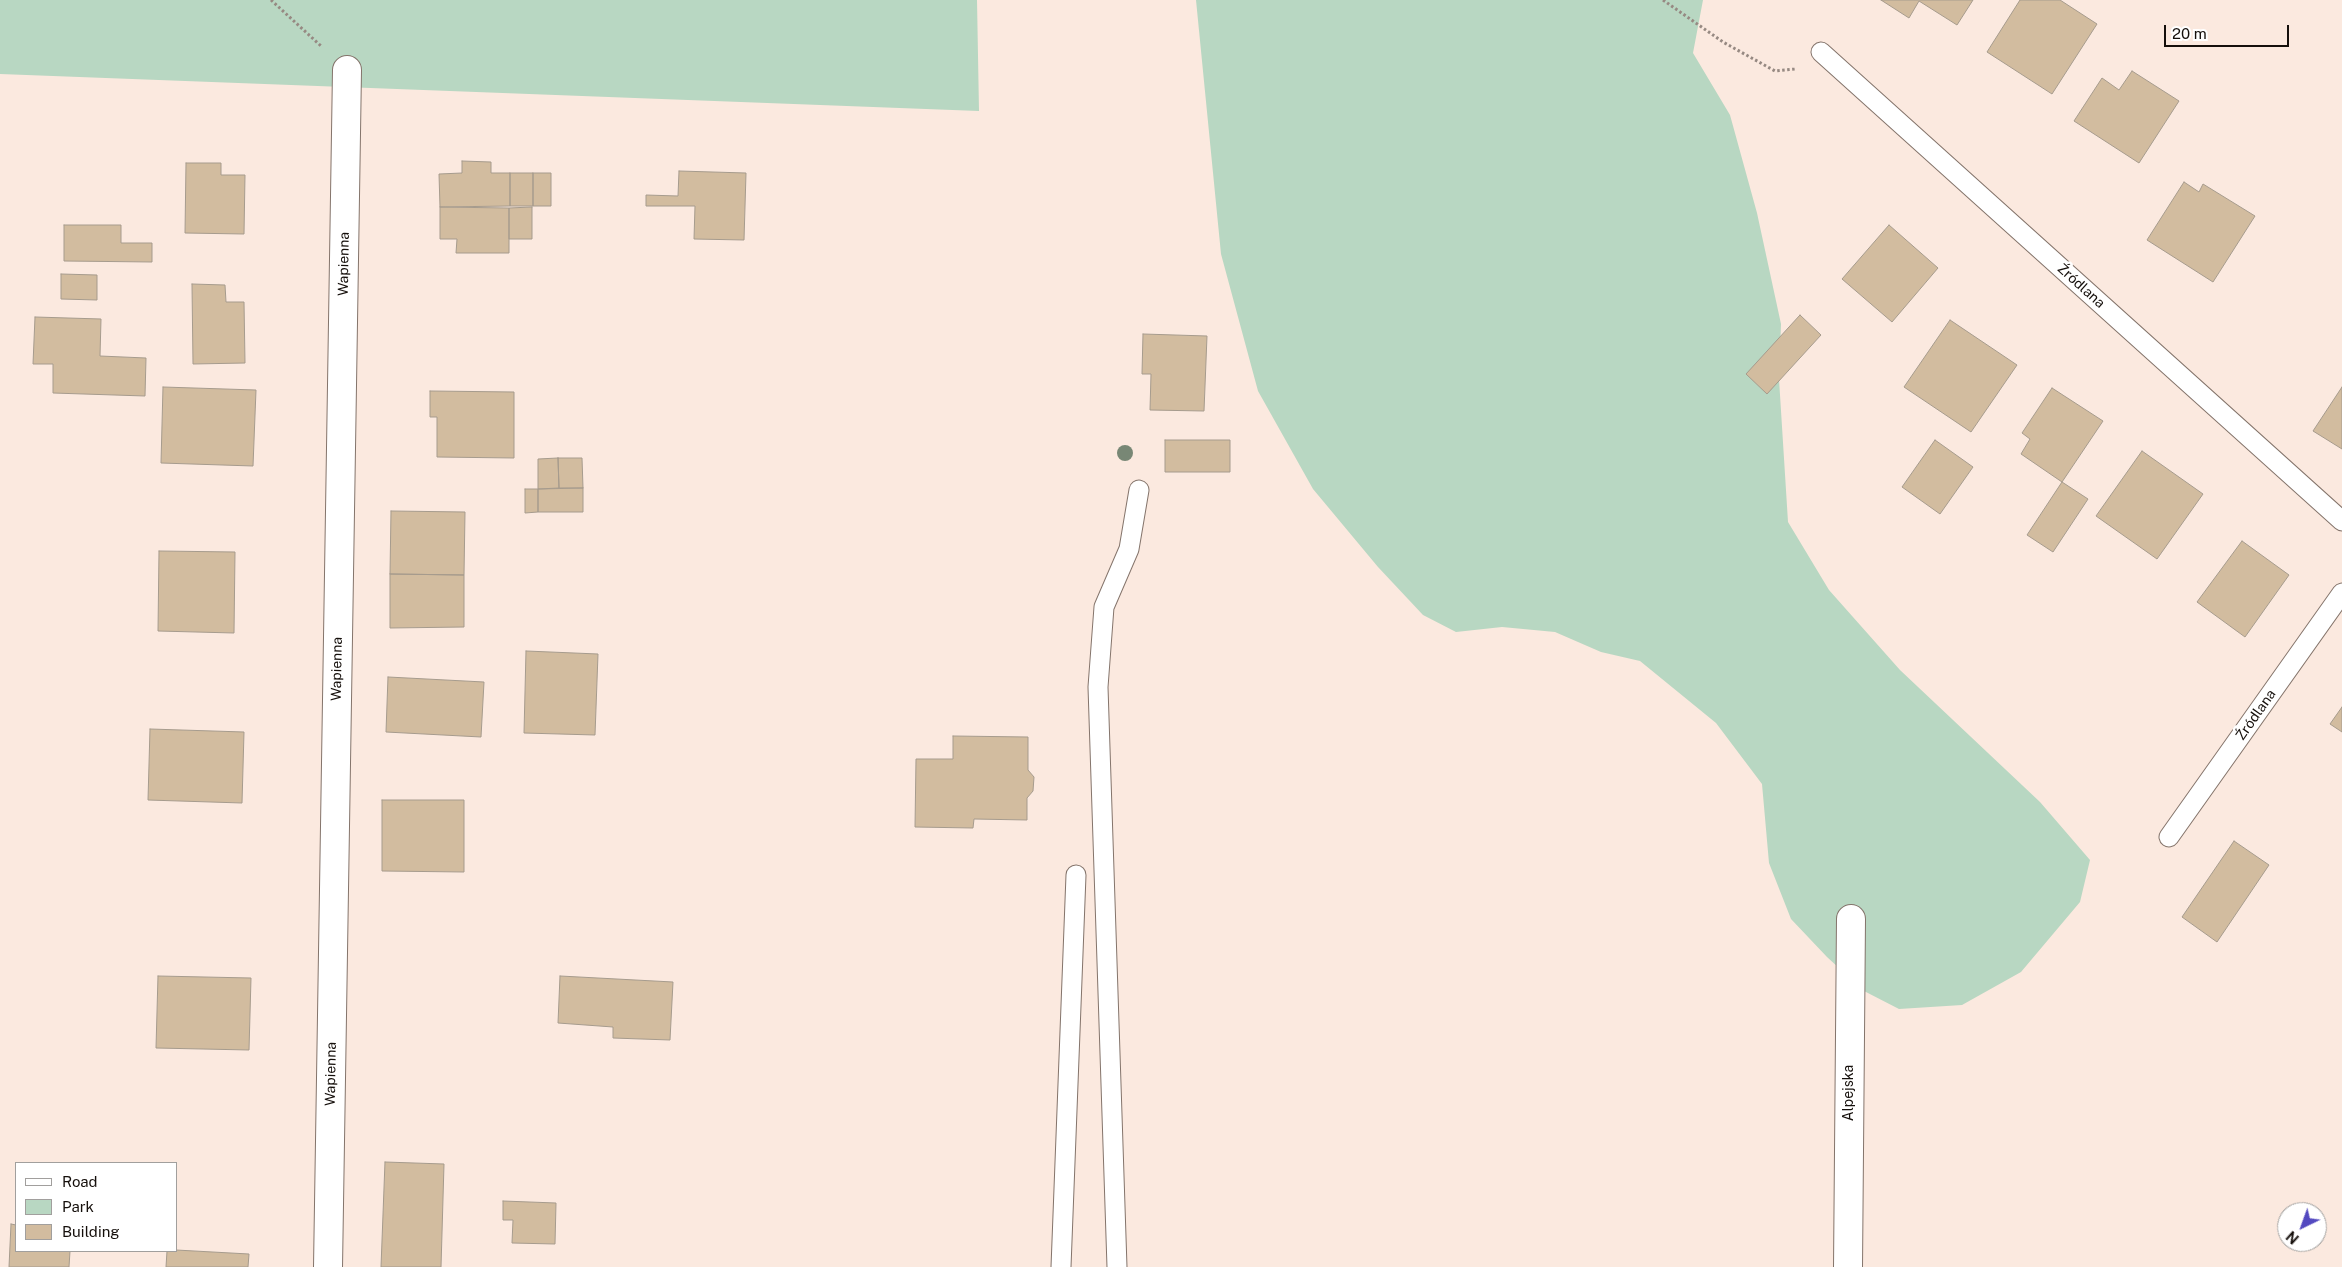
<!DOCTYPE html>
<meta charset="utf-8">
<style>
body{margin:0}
#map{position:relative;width:2342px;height:1267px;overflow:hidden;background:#fbe9df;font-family:"Public Sans",sans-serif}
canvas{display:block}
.legend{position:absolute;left:15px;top:1162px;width:162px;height:90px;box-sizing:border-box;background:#fff;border:1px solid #a19f9d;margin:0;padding:6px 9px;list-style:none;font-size:15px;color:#150f0b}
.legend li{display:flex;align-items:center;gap:10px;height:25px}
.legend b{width:25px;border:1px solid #a19f9d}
.north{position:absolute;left:2277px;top:1202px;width:50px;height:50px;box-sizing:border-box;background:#fff;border:1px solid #a19f9d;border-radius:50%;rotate:222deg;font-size:14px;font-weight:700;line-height:20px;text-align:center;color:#150f0b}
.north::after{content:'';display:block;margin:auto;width:18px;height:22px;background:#5349c0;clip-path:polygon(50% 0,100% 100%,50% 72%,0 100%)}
.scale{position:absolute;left:2164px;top:25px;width:125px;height:22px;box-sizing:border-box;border:2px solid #150f0b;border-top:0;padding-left:6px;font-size:15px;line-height:18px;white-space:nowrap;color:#150f0b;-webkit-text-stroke:4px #fff;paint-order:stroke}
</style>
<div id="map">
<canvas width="2342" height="1267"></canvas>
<ul class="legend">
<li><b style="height:6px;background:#fff"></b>Road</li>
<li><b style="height:14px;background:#b8d7c2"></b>Park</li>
<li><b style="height:14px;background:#d2bc9f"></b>Building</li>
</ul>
<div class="north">N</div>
<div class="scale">20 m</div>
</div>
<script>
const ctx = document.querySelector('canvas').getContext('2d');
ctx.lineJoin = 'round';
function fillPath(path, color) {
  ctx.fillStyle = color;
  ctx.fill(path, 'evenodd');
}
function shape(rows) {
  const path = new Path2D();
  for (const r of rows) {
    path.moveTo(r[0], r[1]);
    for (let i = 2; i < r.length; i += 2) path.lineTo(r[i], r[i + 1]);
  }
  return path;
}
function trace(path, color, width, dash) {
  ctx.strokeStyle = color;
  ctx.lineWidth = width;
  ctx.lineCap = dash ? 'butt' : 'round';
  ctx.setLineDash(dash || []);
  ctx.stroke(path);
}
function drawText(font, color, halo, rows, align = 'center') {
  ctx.font = font + ' "Public Sans",sans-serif';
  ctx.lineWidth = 5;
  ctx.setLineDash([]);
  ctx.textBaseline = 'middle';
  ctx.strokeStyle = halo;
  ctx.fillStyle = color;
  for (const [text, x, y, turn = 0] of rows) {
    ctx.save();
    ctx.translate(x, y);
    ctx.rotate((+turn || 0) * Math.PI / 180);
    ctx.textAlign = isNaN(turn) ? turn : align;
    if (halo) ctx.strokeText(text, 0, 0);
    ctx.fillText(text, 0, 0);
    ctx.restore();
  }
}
fillPath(shape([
 [0,0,977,0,979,111,0,74],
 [1196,0,1703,0,1693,53,1730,115,1757,213,1781,324,1779,379,1788,522,1829,590,1900,670,2040,802,2090,860,2080,902,2021,972,1962,1005,1899,1009,1864,991,1827,957,1791,919,1769,863,1762,784,1716,723,1640,661,1601,652,1555,632,1502,627,1456,632,1423,615,1378,567,1313,489,1258,391,1221,254]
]), '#b8d7c2');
const building = shape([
 [1881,0,1973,0,1957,25,1919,1,1909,18,1881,0],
 [2020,0,2060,0,2097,24,2052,94,1987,52,2020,0],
 [2132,71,2179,101,2139,163,2074,121,2102,78,2119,90,2132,71],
 [462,161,491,162,491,173,510,173,510,206,440,207,439,174,462,173,462,161],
 [186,163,221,163,221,175,245,175,244,234,185,233,186,163],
 [679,171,746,173,744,240,694,239,695,206,646,206,646,195,678,196,679,171],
 [510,173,533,173,533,206,510,206,510,173],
 [533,173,551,173,551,206,533,206,533,173],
 [2184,182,2199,192,2203,184,2255,216,2213,282,2147,240,2184,182],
 [440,207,509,208,509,253,456,253,457,239,440,239,440,207],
 [532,207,532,239,509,239,509,208,532,207],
 [64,225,121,225,121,243,152,243,152,262,64,261,64,225],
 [1889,225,1938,268,1892,322,1842,279,1889,225],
 [61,274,97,275,97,300,61,299,61,274],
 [192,284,225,285,226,302,244,302,245,363,193,364,192,284],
 [1800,315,1821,335,1767,394,1746,374,1800,315],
 [35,317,101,319,100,356,146,358,145,396,53,393,53,364,33,364,35,317],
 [1950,320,2017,365,1971,432,1904,387,1950,320],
 [1143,334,1207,336,1204,411,1150,410,1151,374,1142,374,1143,334],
 [163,387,256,390,253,466,161,463,163,387],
 [2342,387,2342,449,2313,431,2342,387],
 [2052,388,2103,421,2062,482,2021,454,2030,439,2022,433,2052,388],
 [430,391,514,392,514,458,437,457,437,417,430,417,430,391],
 [1165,440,1230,440,1230,472,1165,472,1165,440],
 [1935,440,1973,467,1940,514,1902,487,1935,440],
 [2142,451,2203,494,2157,559,2096,516,2142,451],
 [558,458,582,458,583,488,559,488,558,458],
 [558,458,559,488,538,489,538,459,558,458],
 [2062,482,2088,499,2053,552,2027,535,2062,482],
 [583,488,583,512,538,512,538,489,583,488],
 [525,489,538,489,538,512,525,513,525,489],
 [391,511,465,512,464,575,390,574,391,511],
 [2242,541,2289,575,2245,637,2197,602,2242,541],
 [159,551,235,552,234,633,158,631,159,551],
 [390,574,464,575,464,627,390,628,390,574],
 [526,651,598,654,595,735,524,733,526,651],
 [388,677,484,682,481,737,386,732,388,677],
 [2342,707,2342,732,2330,724,2342,707],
 [150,729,244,732,242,803,148,800,150,729],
 [953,736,1028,737,1028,770,1034,777,1033,791,1027,798,1027,820,974,819,973,828,915,827,916,759,953,759,953,736],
 [382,800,464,800,464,872,382,871,382,800],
 [2234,841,2269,865,2217,942,2182,917,2234,841],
 [158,976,251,978,249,1050,156,1048,158,976],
 [560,976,673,982,670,1040,613,1038,613,1027,558,1023,560,976],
 [385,1162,444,1164,441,1267,381,1267,385,1162],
 [503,1201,556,1203,555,1244,512,1243,513,1220,503,1220,503,1201],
 [11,1224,16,1225,16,1251,70,1251,69,1267,9,1267,11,1224],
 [176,1250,249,1254,248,1267,166,1267,167,1251,176,1250]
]);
fillPath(building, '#d2bc9f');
trace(building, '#a69b8d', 1);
const lane = shape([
 [1821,52,2342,521],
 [2169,837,2342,593],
 [1061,1267,1076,875],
 [1117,1267,1098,687,1104,607,1129,549,1139,490]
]);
const street = shape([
 [328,1267,347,70],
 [1848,1267,1851,919]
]);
trace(lane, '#84746b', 21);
trace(street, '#84746b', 30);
trace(shape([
 [271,0,321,46],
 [1663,0,1723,42,1775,71,1796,69]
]), '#968982', 3, [2.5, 2.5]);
trace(lane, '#fff', 19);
trace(street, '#fff', 28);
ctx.fillStyle = '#788775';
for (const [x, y] of [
 [1125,453]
]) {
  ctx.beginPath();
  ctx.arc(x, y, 8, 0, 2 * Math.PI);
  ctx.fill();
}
drawText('14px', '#150f0b', '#fff', [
 ["Wapienna",344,264,-89],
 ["Źródlana",2081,286,42],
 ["Wapienna",337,669,-89],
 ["Źródlana",2256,715,-55],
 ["Wapienna",331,1074,-89],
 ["Alpejska",1849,1093,-90]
]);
</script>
